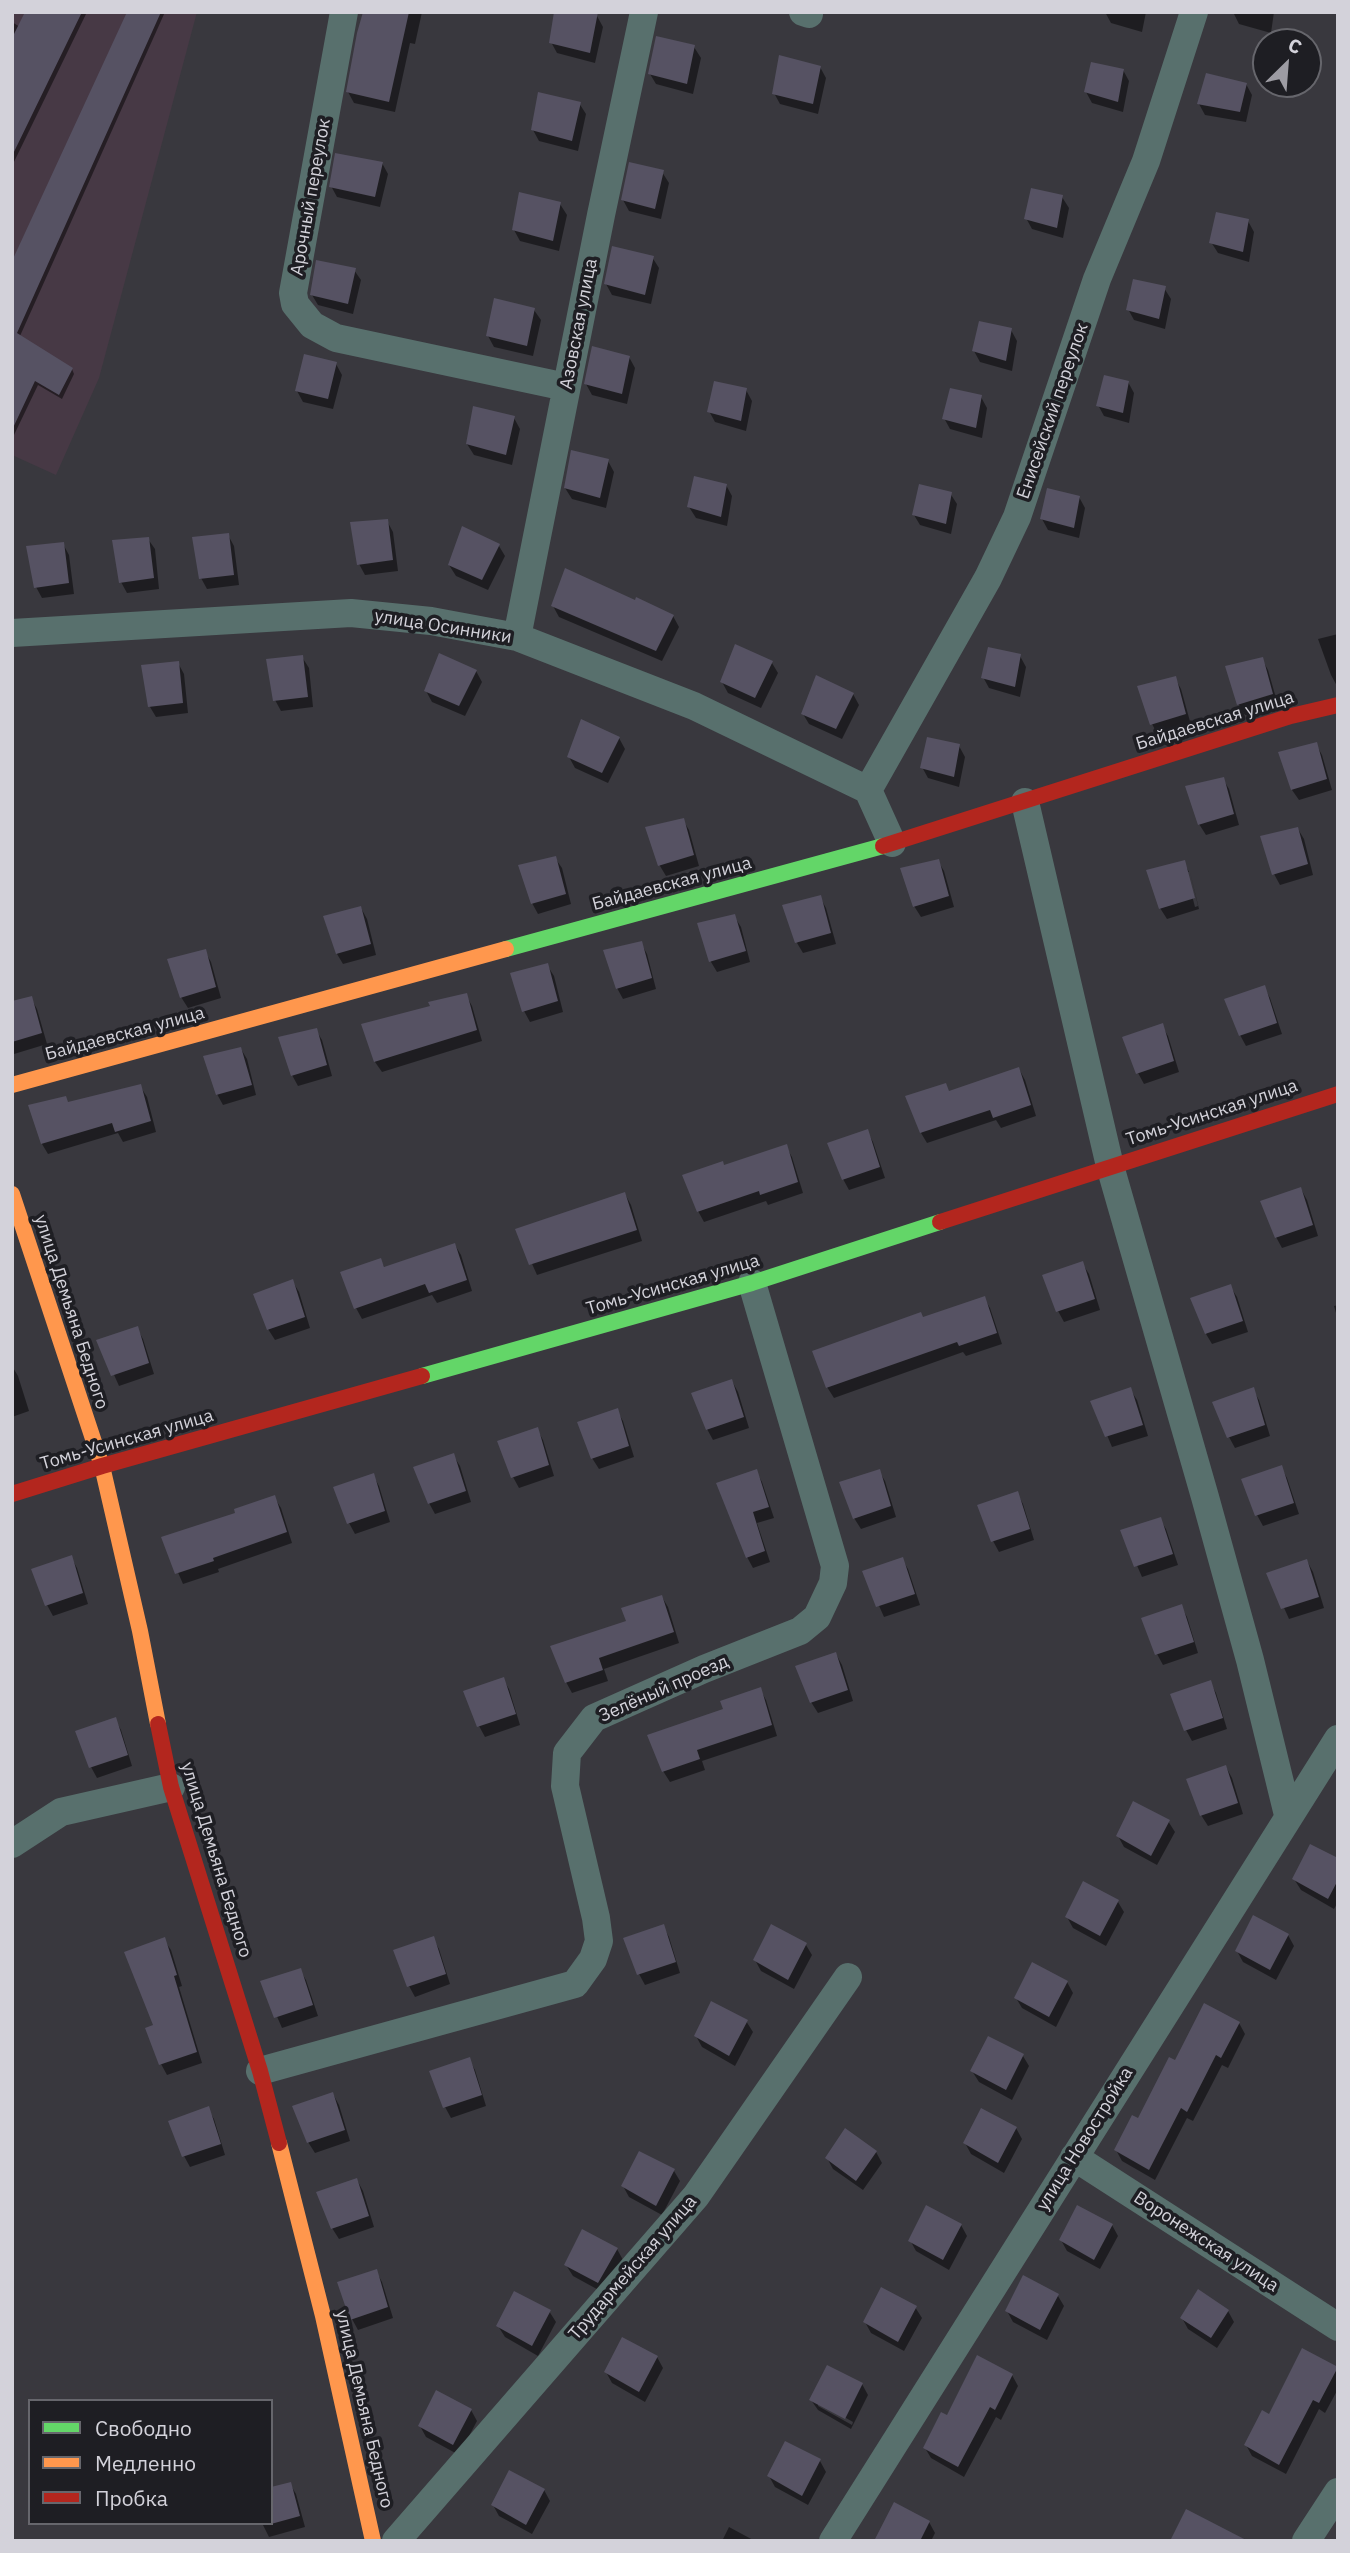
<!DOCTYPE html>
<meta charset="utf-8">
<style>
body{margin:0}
#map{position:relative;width:1350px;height:2553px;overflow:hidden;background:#39383e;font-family:"IBM Plex Sans",sans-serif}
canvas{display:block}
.frame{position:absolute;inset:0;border:14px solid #d3d2da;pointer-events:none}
.legend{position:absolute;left:28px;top:2399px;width:245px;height:126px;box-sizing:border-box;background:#1e1e23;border:2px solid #66666c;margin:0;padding:9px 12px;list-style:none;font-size:21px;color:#d3d2da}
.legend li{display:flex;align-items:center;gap:14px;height:35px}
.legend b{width:35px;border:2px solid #66666c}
.north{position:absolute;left:1252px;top:28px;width:70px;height:70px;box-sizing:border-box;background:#1e1e23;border:2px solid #66666c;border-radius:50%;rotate:25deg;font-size:19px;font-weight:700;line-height:28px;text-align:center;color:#d3d2da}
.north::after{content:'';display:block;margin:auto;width:24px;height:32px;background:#9d9ca3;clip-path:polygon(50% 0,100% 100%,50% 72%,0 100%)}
</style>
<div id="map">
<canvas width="1350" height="2553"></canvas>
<div class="frame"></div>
<ul class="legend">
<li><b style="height:9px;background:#63d668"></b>Свободно</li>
<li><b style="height:9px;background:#ff974d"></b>Медленно</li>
<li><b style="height:9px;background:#b3261e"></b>Пробка</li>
</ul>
<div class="north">С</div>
</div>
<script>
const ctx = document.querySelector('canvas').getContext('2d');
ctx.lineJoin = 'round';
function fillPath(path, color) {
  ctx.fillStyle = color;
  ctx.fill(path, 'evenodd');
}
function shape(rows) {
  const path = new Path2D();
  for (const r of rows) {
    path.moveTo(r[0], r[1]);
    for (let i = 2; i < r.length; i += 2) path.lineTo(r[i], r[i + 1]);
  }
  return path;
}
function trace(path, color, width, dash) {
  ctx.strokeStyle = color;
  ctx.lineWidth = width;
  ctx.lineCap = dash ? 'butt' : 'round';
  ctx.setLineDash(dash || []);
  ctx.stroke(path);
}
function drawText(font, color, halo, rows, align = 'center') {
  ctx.font = font + ' "IBM Plex Sans",sans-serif';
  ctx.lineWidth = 7;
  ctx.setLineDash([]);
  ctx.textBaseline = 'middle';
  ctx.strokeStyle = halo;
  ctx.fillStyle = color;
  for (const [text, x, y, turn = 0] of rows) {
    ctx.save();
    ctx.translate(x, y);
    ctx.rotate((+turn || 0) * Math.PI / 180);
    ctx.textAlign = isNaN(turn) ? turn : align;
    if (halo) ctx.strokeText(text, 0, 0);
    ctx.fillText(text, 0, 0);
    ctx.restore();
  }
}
fillPath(shape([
 [12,12,197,12,99,378,56,475,12,455]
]), '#473945');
fillPath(shape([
 [27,12,87,12,12,166,12,22,20,27],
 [129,12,165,12,20,336,72,369,74,374,62,399,38,385,14,435,12,434,12,265],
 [365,12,422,12,415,44,410,43,395,112,354,103,348,92],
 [1105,12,1146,12,1142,32,1111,23],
 [1233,12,1274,12,1271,33,1239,24],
 [597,16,603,27,595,63,557,53,551,42],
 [694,47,701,58,693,94,656,84,650,74],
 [820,67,826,78,818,114,780,104,774,93],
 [1123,70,1129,81,1123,112,1092,103,1086,92],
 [1246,84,1252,95,1246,122,1205,115,1199,104],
 [579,103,586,114,578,151,539,141,533,130],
 [382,163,388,174,380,207,337,197,331,186],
 [662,172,669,183,661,219,629,211,623,200],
 [1062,197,1069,208,1063,238,1032,229,1026,218],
 [560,204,567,215,559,251,520,241,514,230],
 [1248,221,1254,232,1249,262,1218,253,1211,242],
 [652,257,659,268,651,304,612,295,606,284],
 [354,270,361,280,353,314,318,305,312,295],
 [1164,288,1171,299,1165,329,1134,320,1128,309],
 [534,310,541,320,533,356,494,347,488,336],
 [1011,330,1017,341,1012,371,980,362,974,351],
 [629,357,635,368,627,404,592,395,586,384],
 [336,364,342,375,333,409,303,402,297,391],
 [1128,382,1134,393,1129,423,1104,416,1098,405],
 [746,390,752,401,746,431,715,422,709,411],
 [981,397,987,408,982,438,950,429,944,418],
 [514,418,520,429,512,465,474,455,467,444],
 [608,461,614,472,606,508,572,499,565,488],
 [726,485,732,496,727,526,696,518,689,507],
 [950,493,957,504,951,534,920,525,914,515],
 [1079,497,1085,508,1079,538,1048,530,1042,519],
 [387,521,393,532,398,571,365,575,359,564],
 [463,529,499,546,505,556,488,590,456,576,449,565],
 [228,535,234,546,239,585,207,589,201,578],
 [148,539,155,549,159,589,127,593,121,582],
 [63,544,69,555,74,594,42,598,36,587],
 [636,602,673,616,679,627,662,661,559,617,553,606],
 [1338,634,1338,686,1337,686,1331,675,1318,639],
 [1020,656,1026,667,1020,697,989,688,983,677],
 [302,657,309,668,313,707,281,711,275,700],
 [1262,659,1268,670,1278,705,1245,715,1239,705,1227,667],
 [178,663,184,674,188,713,156,717,150,707],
 [772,663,778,673,761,708,728,693,722,682],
 [476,671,482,682,465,716,432,702,426,691],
 [1175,678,1181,689,1191,725,1158,735,1152,724],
 [853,694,859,705,842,739,809,724,803,714],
 [619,738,625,749,608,783,575,768,569,757],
 [1316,744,1322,755,1332,790,1299,800,1292,790,1280,753],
 [959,746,965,757,959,787,928,778,922,767],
 [1223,779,1229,789,1239,825,1206,835,1199,824],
 [683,820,689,830,699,866,666,876,660,866,648,828],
 [1298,829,1304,839,1313,875,1280,885,1274,874],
 [555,858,562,868,571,904,538,914,532,903],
 [938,861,944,871,954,907,921,917,914,906],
 [1184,862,1189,872,1186,872,1195,907,1198,906,1190,872,1199,909,1167,919,1160,908],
 [820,897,826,908,836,944,803,953,797,943],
 [361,908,367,919,376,955,343,964,337,954],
 [734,916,741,927,750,962,717,972,711,962,699,924],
 [641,943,647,954,656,989,623,999,617,988],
 [205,951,211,962,221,998,188,1008,181,997],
 [547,965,554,976,563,1012,530,1022,524,1011],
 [1264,987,1270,998,1282,1034,1246,1046,1240,1035],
 [466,995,472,1006,482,1041,382,1072,375,1062,363,1025,432,1008],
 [31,998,37,1009,47,1044,14,1054,12,1002],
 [1162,1026,1168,1036,1179,1072,1144,1084,1138,1073],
 [316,1030,322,1040,332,1076,298,1086,292,1075],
 [241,1049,247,1059,256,1095,223,1105,217,1094],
 [1019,1069,1025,1080,1036,1116,1001,1128,996,1120,927,1143,921,1133,949,1092],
 [140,1086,147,1097,156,1132,123,1142,118,1133,48,1154,42,1144,30,1107,69,1104],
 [867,1131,873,1142,885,1178,849,1190,843,1179],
 [786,1147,792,1157,803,1193,768,1205,766,1201,704,1222,698,1211],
 [1301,1189,1307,1200,1318,1236,1282,1248,1276,1237],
 [625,1194,631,1205,642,1241,537,1275,517,1230],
 [455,1245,461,1255,472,1291,437,1303,432,1295,362,1319,356,1308,380,1260,385,1268],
 [1082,1263,1089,1274,1100,1310,1064,1322,1058,1311],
 [293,1282,299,1292,310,1328,275,1340,268,1329],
 [1230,1286,1237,1297,1248,1332,1212,1344,1206,1334],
 [984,1298,990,1308,1002,1344,966,1356,963,1352,834,1398,827,1387],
 [1338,1305,1338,1320,1334,1306],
 [137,1328,143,1339,154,1374,119,1386,99,1341],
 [12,1366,18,1376,29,1411,12,1417],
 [732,1381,738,1392,749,1428,713,1440,707,1429],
 [1130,1389,1137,1400,1148,1436,1112,1447,1093,1402],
 [1253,1390,1259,1400,1270,1436,1235,1448,1229,1437],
 [617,1411,623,1421,634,1457,599,1469,592,1458],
 [537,1429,543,1440,554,1476,519,1488,513,1477],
 [453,1455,460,1466,471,1502,435,1514,429,1503],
 [1281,1467,1287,1478,1299,1514,1263,1526,1257,1515],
 [756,1471,762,1482,774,1518,757,1523,770,1562,753,1568,747,1557],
 [879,1471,885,1481,896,1517,861,1529,854,1518],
 [373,1475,379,1486,390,1522,355,1534,349,1523],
 [1017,1493,1023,1504,1034,1540,999,1552,993,1541],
 [274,1497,281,1508,292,1543,218,1569,219,1572,183,1584,163,1538,238,1514],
 [1160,1519,1166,1529,1178,1565,1142,1577,1122,1531],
 [71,1557,77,1568,88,1604,53,1616,47,1605],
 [902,1559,908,1569,920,1605,884,1617,864,1572],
 [1307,1561,1313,1572,1324,1608,1289,1619,1269,1574],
 [662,1597,668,1607,679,1643,604,1669,608,1681,572,1693,566,1682,629,1622],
 [1181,1606,1187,1617,1198,1653,1163,1665,1157,1654],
 [836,1654,842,1665,853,1701,818,1713,811,1702],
 [503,1679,509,1689,520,1725,485,1737,479,1726],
 [1210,1682,1216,1693,1227,1729,1192,1741,1186,1730],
 [760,1689,766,1700,777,1736,702,1761,705,1770,670,1782,663,1771,725,1710],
 [115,1719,121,1730,132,1766,97,1778,91,1767],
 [1226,1767,1232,1778,1243,1814,1208,1826,1201,1815],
 [1168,1821,1175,1832,1157,1865,1124,1847,1118,1836],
 [1338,1860,1338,1902,1334,1909,1301,1890,1294,1879],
 [1118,1902,1124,1912,1106,1946,1073,1928,1067,1917],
 [663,1926,669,1937,680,1973,645,1985,639,1974],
 [1288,1935,1294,1946,1276,1980,1243,1962,1237,1951],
 [433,1938,439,1949,450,1984,415,1997,409,1986],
 [164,1940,171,1950,182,1986,179,1987,202,2063,167,2075,161,2064,155,2026],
 [806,1945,812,1955,794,1989,761,1971,755,1960],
 [300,1970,306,1980,318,2016,282,2028,262,1982],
 [1067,1982,1073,1993,1056,2027,1022,2008,1016,1998],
 [746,2021,753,2032,735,2066,702,2047,696,2036],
 [1239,2023,1245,2034,1228,2068,1222,2065,1193,2121,1187,2118,1155,2180,1122,2161,1116,2150,1139,2121,1176,2062],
 [1023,2056,1029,2066,1012,2100,979,2082,972,2071],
 [469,2059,475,2070,486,2106,451,2118,445,2107],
 [333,2094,339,2105,350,2141,315,2153,308,2142],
 [208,2109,214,2119,225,2155,190,2167,184,2156],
 [1016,2128,1022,2139,1004,2173,971,2154,965,2143],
 [876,2152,882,2163,863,2190,833,2169,827,2158],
 [674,2171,680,2181,662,2215,629,2197,623,2186],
 [357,2180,363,2191,374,2227,339,2239,332,2228],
 [961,2225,967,2236,949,2270,916,2251,910,2240],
 [1112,2225,1118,2236,1100,2269,1067,2251,1061,2240],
 [583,2232,617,2249,623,2260,604,2293,573,2276,566,2265],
 [376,2271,382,2282,393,2318,358,2330,352,2319],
 [1058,2296,1064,2306,1047,2340,1013,2322,1007,2311],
 [915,2307,922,2318,904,2351,871,2333,865,2322],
 [549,2311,556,2322,538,2356,505,2337,498,2326],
 [1228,2311,1234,2322,1217,2348,1188,2329,1182,2318],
 [657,2357,663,2368,645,2402,612,2383,606,2372],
 [1337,2368,1338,2389,1325,2413,1319,2409,1286,2474,1252,2456,1246,2445,1269,2416],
 [1012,2375,1018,2386,1001,2420,996,2417,964,2477,931,2458,925,2448,948,2418],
 [862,2384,868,2395,851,2429,818,2410,811,2400],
 [818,2402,853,2422,852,2425,818,2406],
 [471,2410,477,2421,459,2455,426,2437,420,2426],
 [820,2461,826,2472,808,2505,775,2487,769,2476],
 [290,2484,296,2494,305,2527,269,2537,262,2523,271,2523],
 [544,2490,550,2501,532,2534,499,2516,493,2505],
 [929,2522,935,2533,931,2541,880,2541],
 [729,2527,755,2541,722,2541]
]), '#0007');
fillPath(shape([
 [25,12,82,12,12,156,12,38],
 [127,12,161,12,17,333,73,368,59,395,35,381,12,430,12,261],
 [363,12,409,12,389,102,346,92,357,33],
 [554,12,598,12,590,53,549,43],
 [656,36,695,45,687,84,648,74],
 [779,55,821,66,813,104,772,94],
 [1091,62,1124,69,1118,102,1084,92],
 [1206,73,1247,83,1240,112,1197,104],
 [538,92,581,102,572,141,531,130],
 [335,153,383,162,375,197,329,187],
 [629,162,664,170,655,209,621,200],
 [1031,188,1063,195,1057,228,1024,219],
 [519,192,561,202,553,241,512,230],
 [1216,212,1249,219,1243,252,1209,243],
 [612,246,654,256,645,295,604,284],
 [316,260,356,268,348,304,310,295],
 [1133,279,1166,286,1159,319,1126,310],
 [494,298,535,308,527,346,486,336],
 [979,321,1012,328,1006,361,972,351],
 [592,346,630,356,622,394,584,384],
 [304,354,337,362,328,399,295,391],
 [1104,375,1129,381,1123,413,1096,406],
 [714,381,747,388,741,421,707,412],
 [950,388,982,395,976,428,942,419],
 [473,406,515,416,506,455,466,444],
 [571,450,609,459,600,498,564,488],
 [694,476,727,484,721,517,687,507],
 [919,484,952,492,946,524,912,515],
 [1047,488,1080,496,1074,528,1040,519],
 [388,519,393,560,357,565,350,522],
 [462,526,500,544,482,580,448,565],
 [229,533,234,575,199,579,192,537],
 [149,537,154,578,119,583,112,540],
 [64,542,69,583,34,588,26,546],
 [565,568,635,600,636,597,674,615,656,651,551,606],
 [735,644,773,661,755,698,720,682],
 [988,647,1021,654,1015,687,981,678],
 [439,653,477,670,459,706,424,691],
 [303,655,308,697,273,701,266,659],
 [1263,657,1273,694,1237,705,1225,666],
 [179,661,183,703,148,707,141,665],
 [816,675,854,693,836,729,801,714],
 [1176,676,1186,714,1150,725,1137,686],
 [581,719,620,737,602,773,567,757],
 [927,737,960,744,954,777,920,768],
 [1317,742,1327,779,1291,790,1278,752],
 [1224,777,1234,814,1198,825,1185,786],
 [684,818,694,855,658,866,645,827],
 [1298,827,1308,864,1272,875,1260,836],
 [556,856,566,894,531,904,518,865],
 [939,859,949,896,913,907,900,868],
 [1185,860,1195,898,1159,909,1146,870],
 [821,895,831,933,795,943,782,905],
 [361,906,371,944,336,954,323,916],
 [735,914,746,951,709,962,697,923],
 [642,941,652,978,616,989,603,950],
 [206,949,216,987,180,998,167,959],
 [548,963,558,1001,522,1012,510,973],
 [1265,985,1277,1023,1239,1036,1224,999],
 [467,993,477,1030,374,1062,361,1024,430,1006,428,1002],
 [32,996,42,1033,12,1042,12,1001],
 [1163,1023,1174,1061,1136,1074,1122,1037],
 [317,1028,327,1065,291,1076,278,1037],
 [241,1047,252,1085,216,1095,203,1056],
 [1019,1067,1031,1105,993,1118,990,1110,920,1133,905,1096,946,1083,949,1091],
 [141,1084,151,1121,115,1132,112,1123,41,1144,28,1105,66,1096,68,1102],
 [868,1129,880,1167,842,1180,827,1143],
 [787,1144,798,1182,760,1195,759,1191,697,1212,682,1175,723,1161,724,1165],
 [1301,1187,1313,1225,1275,1238,1260,1201],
 [625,1192,637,1230,529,1265,515,1229],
 [455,1243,467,1280,429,1293,425,1284,354,1309,340,1272,381,1258,384,1267],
 [1083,1261,1095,1299,1056,1312,1042,1275],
 [293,1279,305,1317,267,1330,253,1294],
 [1231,1284,1243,1321,1205,1334,1190,1298],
 [985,1296,997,1333,959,1346,957,1342,826,1388,812,1351,921,1312,923,1317],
 [138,1326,149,1363,111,1376,96,1340],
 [732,1379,744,1417,706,1430,691,1393],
 [1131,1387,1143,1425,1105,1437,1090,1401],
 [1254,1387,1265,1425,1227,1438,1212,1402],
 [618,1408,629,1446,591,1459,577,1422],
 [538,1427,549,1465,511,1478,497,1441],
 [454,1453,466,1491,428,1504,413,1467],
 [1282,1465,1294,1503,1255,1516,1241,1479],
 [757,1469,769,1507,753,1512,765,1551,746,1558,716,1483],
 [880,1469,891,1506,853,1519,839,1482],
 [374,1473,385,1511,347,1524,333,1487],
 [1018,1491,1030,1529,991,1542,977,1505],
 [275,1495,287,1532,213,1558,214,1561,175,1574,161,1537,235,1513,234,1509],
 [1161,1517,1173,1554,1134,1567,1120,1530],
 [72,1555,83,1593,45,1606,31,1569],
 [903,1557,915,1594,876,1607,862,1571],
 [1307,1559,1319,1597,1281,1609,1266,1573],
 [662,1595,674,1632,599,1658,603,1670,565,1683,550,1646,626,1621,621,1608],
 [1182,1604,1194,1642,1155,1655,1141,1618],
 [836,1652,848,1690,810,1703,795,1666],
 [504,1677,516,1714,477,1727,463,1691],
 [1211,1680,1223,1718,1184,1731,1170,1694],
 [761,1687,772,1725,697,1750,700,1759,662,1772,647,1735,723,1709,720,1701],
 [116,1717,128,1755,89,1768,75,1731],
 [1226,1765,1238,1803,1200,1816,1186,1779],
 [1133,1801,1170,1820,1151,1856,1116,1836],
 [1310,1844,1338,1858,1338,1880,1328,1899,1292,1879],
 [1083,1881,1119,1900,1100,1936,1065,1917],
 [1253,1915,1289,1934,1270,1970,1235,1951],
 [664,1924,676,1962,637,1975,623,1938],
 [771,1924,807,1943,788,1980,753,1960],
 [434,1936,446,1974,407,1987,393,1950],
 [165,1937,177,1975,174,1976,197,2052,159,2065,145,2028,153,2025,124,1952],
 [1032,1962,1068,1981,1049,2017,1014,1998],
 [301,1968,313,2005,274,2018,260,1981],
 [711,2001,748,2020,729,2056,694,2036],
 [1204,2003,1240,2022,1221,2058,1216,2055,1187,2112,1181,2108,1149,2170,1114,2150,1132,2115,1138,2118,1169,2057,1175,2060],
 [988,2036,1024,2054,1006,2090,970,2071],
 [470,2057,482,2095,443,2108,429,2071],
 [333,2092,345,2130,307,2143,292,2106],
 [209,2106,221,2144,182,2157,168,2121],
 [981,2108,1017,2127,998,2163,963,2143],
 [845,2128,877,2151,856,2181,825,2158],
 [639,2151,675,2169,656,2206,621,2186],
 [357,2178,369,2216,331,2229,316,2192],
 [926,2205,962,2224,943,2260,908,2241],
 [1077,2205,1113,2224,1094,2260,1059,2240],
 [582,2229,618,2248,598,2283,564,2265],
 [377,2269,388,2307,350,2320,337,2282],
 [1023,2275,1059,2294,1040,2330,1005,2311],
 [881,2287,917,2306,898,2342,863,2322],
 [1198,2289,1229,2310,1211,2338,1180,2318],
 [514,2291,551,2310,532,2346,496,2326],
 [622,2337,658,2356,639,2392,604,2372],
 [1302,2348,1338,2367,1319,2403,1313,2400,1279,2465,1244,2445,1262,2410,1269,2414],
 [977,2355,1013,2374,995,2410,990,2407,958,2467,923,2448,941,2412,947,2415],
 [827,2365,863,2383,845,2419,809,2400],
 [436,2390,472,2409,453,2445,418,2426],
 [785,2441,821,2459,802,2496,767,2476],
 [509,2470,545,2489,526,2525,491,2505],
 [291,2482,300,2516,271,2524,271,2487],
 [894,2502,930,2521,920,2541,874,2541],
 [1186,2509,1248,2541,1170,2541]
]), '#565263');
trace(shape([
 [344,12,293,293,295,304,312,325,336,338,566,387],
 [803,12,809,14],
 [12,633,351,613,431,621,517,637,694,706,868,790,892,843],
 [517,637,601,215,644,12],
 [868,790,988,578,1017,517,1097,279,1146,161,1194,12],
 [1025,802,1110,1166,1205,1497,1250,1660,1288,1815],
 [12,1844,61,1812,171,1787],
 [260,2071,575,1984,593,1959,599,1941,596,1918,565,1786,567,1753,594,1718,704,1669,800,1631,817,1617,833,1583,835,1566,752,1283],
 [1074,2157,1338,2327],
 [396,2541,696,2196,848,1977],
 [833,2541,1338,1739],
 [1306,2541,1338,2492]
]), '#58706d', 28);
trace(shape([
 [506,949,883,846],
 [422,1376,752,1283,940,1222]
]), '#63d668', 16);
trace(shape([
 [12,1085,506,949],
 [12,1194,102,1466,140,1631,158,1724],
 [279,2143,323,2316,373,2541]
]), '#ff974d', 16);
trace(shape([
 [883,846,1291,716,1338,705],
 [940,1222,1338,1094],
 [12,1494,102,1466,422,1376],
 [158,1724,171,1787,260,2071,279,2143]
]), '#b3261e', 16);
drawText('18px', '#d3d2da', '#1e1e23', [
 ["Арочный переулок",311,197,-80],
 ["Азовская улица",579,324,-79],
 ["Енисейский переулок",1053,411,-71],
 ["улица Осинники",443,627,9],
 ["Байдаевская улица",1215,721,-17],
 ["Байдаевская улица",672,884,-15],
 ["Байдаевская улица",125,1034,-15],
 ["Томь-Усинская улица",1212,1113,-18],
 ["Томь-Усинская улица",673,1285,-16],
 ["улица Демьяна Бедного",71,1312,72],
 ["Томь-Усинская улица",127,1440,-16],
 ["Зелёный проезд",664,1689,-24],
 ["улица Демьяна Бедного",216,1860,73],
 ["улица Новостройка",1085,2139,-58],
 ["Воронежская улица",1206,2242,33],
 ["Трудармейская улица",633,2268,-49],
 ["улица Демьяна Бедного",364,2409,77]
]);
</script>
